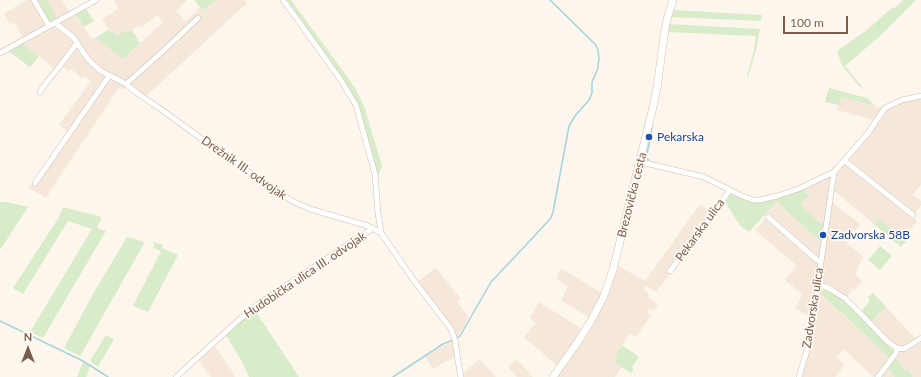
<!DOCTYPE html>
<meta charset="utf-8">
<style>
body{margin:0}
#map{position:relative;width:921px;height:377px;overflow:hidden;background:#fdf6ec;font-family:Lato,sans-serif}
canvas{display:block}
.north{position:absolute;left:8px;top:329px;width:40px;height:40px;-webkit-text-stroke:3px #fffaf3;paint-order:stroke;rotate:0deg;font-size:11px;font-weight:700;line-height:16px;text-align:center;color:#7a5c4d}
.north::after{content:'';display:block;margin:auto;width:14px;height:18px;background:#7a5c4d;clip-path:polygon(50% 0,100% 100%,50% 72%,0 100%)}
.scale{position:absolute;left:783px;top:16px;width:65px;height:18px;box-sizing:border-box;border:2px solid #7a5c4d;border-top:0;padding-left:5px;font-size:12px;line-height:14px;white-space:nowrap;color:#7a5c4d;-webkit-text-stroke:3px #fffaf3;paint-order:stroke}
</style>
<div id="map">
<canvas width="921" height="377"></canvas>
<div class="north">N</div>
<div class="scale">100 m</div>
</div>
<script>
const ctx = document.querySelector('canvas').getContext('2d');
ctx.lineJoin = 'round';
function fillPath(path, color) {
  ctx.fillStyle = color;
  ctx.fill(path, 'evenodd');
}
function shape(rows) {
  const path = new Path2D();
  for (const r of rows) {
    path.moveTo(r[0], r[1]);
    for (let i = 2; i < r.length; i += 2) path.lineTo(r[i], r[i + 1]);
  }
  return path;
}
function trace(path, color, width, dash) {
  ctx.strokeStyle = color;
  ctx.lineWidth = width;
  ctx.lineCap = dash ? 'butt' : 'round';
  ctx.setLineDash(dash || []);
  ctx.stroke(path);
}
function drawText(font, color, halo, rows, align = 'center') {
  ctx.font = font + ' Lato,sans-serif';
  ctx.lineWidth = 3.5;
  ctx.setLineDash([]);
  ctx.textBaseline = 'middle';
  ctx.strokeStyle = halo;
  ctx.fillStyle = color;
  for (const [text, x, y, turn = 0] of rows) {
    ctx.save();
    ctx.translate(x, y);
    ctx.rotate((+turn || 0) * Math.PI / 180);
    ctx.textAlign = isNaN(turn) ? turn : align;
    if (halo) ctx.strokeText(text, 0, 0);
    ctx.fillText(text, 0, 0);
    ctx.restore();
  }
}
fillPath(shape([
 [26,0,33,0,57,19,48,0,62,0,69,11,71,10,92,39,95,38,123,59,163,22,158,15,141,27,140,25,127,33,125,30,116,36,110,32,102,19,118,9,114,0,187,0,176,11,186,22,200,7,204,11,216,0,244,0,247,3,145,97,129,85,123,89,119,88,80,146,46,198,29,188,68,132,59,125,91,81,84,76,82,78,71,69,69,71,60,65,56,70,21,42,23,37,13,22,10,24,4,14],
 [921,94,921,185,913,195,921,201,921,205,912,217,917,221,902,239,879,219,874,224,834,191,833,203,860,224,846,243,863,256,855,275,862,281,855,290,853,288,847,297,834,288,822,282,821,294,890,359,884,365,895,377,873,377,845,350,836,357,845,365,835,377,796,377,806,345,812,317,795,309,802,294,785,280,797,266,755,230,766,218,764,215,777,201,791,215,821,242,800,205,802,189,827,173,851,151,874,120,837,110,841,97,875,106,877,108,901,98],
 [700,204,714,215,656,292,646,286,644,290,649,294,648,297,658,304,654,311,649,308,647,312,651,315,636,337,630,333,616,354,619,355,614,362,622,367,615,377,550,377,557,366,524,337,536,323,530,318,539,302,582,329,588,317,561,300,568,286,556,278,561,268,601,293,610,274,612,262,645,281],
 [436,268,461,299,457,302,469,317,459,335,456,337,417,282],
 [886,307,915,338,919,342,921,340,921,377,913,377,908,370,906,371,895,358,897,354,893,343,871,322],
 [453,341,455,356,433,369,425,357,445,345],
 [214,345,223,358,230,369,231,369,235,377,211,377,199,361,200,358],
 [480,359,496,377,457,377,462,374],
 [516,359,533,377,517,377,508,367]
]), '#f5e8da');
fillPath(shape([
 [36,0,48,0,57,19,50,24],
 [194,0,216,0,203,11],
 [285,0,291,0,346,75,356,90,364,106,382,166,378,177,360,114],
 [903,0,916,0,881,35,845,66,862,87,861,88,843,67,840,60,837,51,867,30,893,7,895,8],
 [85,7,94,21,84,27,74,13],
 [674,10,762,15,761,21,671,17],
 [669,24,760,29,756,50,748,77,747,76,754,50,756,36,668,32],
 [108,30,110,32,112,31,116,36,125,30,127,33,132,30,140,43,123,59,95,38],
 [21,42,39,57,30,67,7,50],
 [829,88,867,98,875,106,841,97,839,105,825,102],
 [802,189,809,196,800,205,824,226,821,242,791,215,777,201,749,232,739,225,740,224,738,222,732,213,725,201,729,194,731,194,749,201,753,202],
 [0,202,7,202,28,207,0,250],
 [63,207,102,217,97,228,106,231,43,338,30,332,92,229,68,221,23,294,13,288,59,217],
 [879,219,906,242,901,247,874,224],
 [127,237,145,242,80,356,64,348,93,294],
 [153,242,163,245,162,248,178,255,148,312,133,306,161,251,154,248],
 [880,246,892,256,880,270,868,260],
 [821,289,832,292,837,296,845,302,861,316,886,344,893,350,894,352,890,359,862,332,821,294],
 [873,293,886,307,871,322,862,311,870,300,868,297],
 [254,309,299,377,249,377,241,360,225,334],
 [106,335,114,339,98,367,90,361],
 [622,345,639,357,632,367,634,369,631,373,614,362,618,356,616,354],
 [895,358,906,371,908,370,913,377,895,377,887,368],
 [83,362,90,367,86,377,77,377]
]), '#d8ecc9');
trace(shape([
 [649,160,646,158,650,140,652,127],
 [0,321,83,361,108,377],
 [457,338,460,336,491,282,524,247,551,218,553,212,569,126,575,116,589,100,592,93,592,82,598,68,598,64,599,59,598,50,595,44,550,0],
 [393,377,443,344,453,340]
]), '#a5d3da', 1.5);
const minor = shape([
 [34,0,49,26],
 [283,0,300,23,340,79,356,105,375,174,378,213,381,233],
 [55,23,73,37,87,58,94,65,101,71,126,84,137,93,162,110,232,161,292,201,310,209,368,226,381,233,415,282,451,329,455,340,458,361,461,377],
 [0,53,96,0],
 [126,84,162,52,198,18],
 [40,92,46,83,59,67,77,43],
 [845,161,913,215],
 [641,162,704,177,740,195,753,200,759,200,777,196,798,189,834,172],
 [35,183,109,76],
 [768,217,817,260,821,262],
 [670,271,730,190],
 [818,285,827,287,832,290,846,299,861,314,888,342,897,348,903,349,909,346,921,338],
 [176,377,241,318,260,303,373,228],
 [799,377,808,347,814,317,821,262,834,172,868,133,885,108,902,100,921,96],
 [878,377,896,353,897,348]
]);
const secondary = shape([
 [553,377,577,343,591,321,603,298,613,270,653,107,657,88,665,29,668,16,673,0]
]);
trace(minor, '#d1beb0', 6);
trace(secondary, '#d6c0b0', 8);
trace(minor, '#fff', 5);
trace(secondary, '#fff', 7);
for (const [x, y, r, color] of [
 [649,137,4,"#1a4fb4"],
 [823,235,4,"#1a4fb4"]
]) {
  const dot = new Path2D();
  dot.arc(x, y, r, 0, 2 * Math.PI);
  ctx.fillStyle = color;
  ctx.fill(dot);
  trace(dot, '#fffaf3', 1.5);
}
drawText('12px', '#164399', '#fffaf3', [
 ["Pekarska",657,137],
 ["Zadvorska 58B",831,235]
], 'left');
drawText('12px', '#7a5c4d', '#fffaf3', [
 ["Drežnik III. odvojak",244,168,35],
 ["Brezovička cesta",632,195,-76],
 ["Pekarska ulica",700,230,-54],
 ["Hudobička ulica III. odvojak",305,275,-34],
 ["Zadvorska ulica",813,308,-81]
]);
</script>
